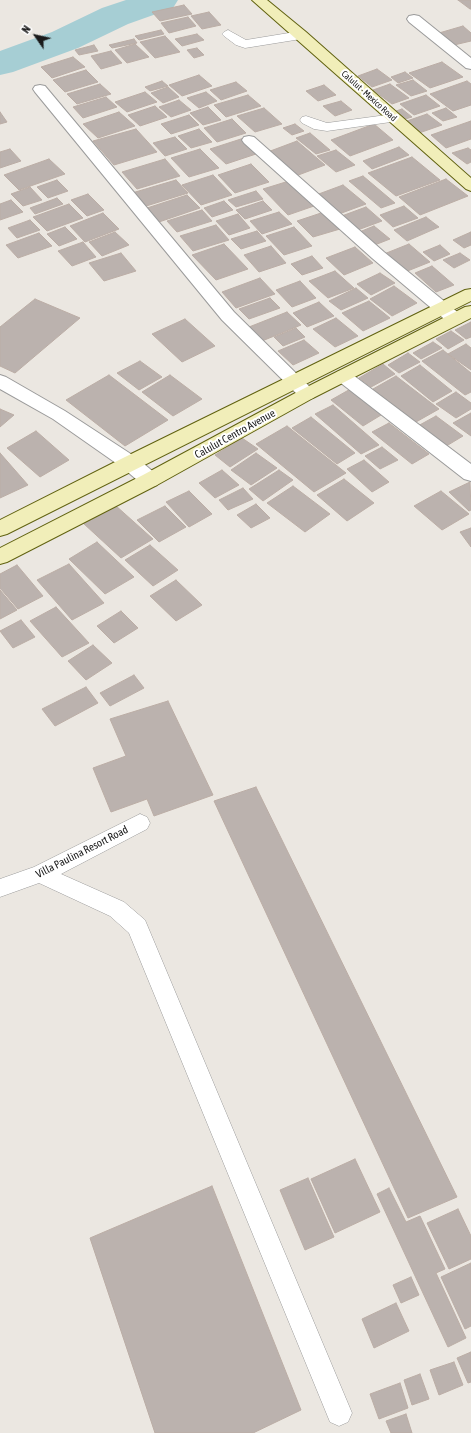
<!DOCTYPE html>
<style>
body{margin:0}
#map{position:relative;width:471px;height:1433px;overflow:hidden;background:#ebe7e1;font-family:"Asap Condensed",sans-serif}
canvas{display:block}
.north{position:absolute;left:16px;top:16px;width:40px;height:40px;-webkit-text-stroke:3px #fff;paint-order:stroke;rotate:304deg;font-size:11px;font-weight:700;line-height:16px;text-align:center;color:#1a1a1a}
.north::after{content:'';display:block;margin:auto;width:14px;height:18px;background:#1a1a1a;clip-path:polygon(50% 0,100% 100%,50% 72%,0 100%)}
</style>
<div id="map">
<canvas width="471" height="1433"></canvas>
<div class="north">N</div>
</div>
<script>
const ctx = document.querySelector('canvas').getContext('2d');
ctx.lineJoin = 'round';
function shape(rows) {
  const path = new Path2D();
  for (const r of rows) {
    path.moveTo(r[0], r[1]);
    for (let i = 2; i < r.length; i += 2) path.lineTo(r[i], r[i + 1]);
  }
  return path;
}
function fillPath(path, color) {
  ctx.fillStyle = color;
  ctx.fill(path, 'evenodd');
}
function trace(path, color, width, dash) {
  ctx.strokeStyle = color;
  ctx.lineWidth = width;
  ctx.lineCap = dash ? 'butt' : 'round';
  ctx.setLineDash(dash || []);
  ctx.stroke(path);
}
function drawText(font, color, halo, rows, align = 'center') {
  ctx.font = font + ' "Asap Condensed",sans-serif';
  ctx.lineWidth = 4;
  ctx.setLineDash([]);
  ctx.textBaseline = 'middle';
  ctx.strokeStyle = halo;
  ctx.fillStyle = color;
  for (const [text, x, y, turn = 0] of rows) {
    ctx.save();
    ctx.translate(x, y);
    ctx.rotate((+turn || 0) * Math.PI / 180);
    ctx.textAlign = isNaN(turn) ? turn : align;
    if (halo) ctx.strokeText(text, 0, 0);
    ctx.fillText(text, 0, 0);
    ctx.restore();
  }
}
fillPath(shape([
 [126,0,178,0,173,8,128,24,78,48,13,72,0,75,0,51,52,32,102,8,126,0]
]), '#a6ced4');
const building = shape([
 [458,0,471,0,471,9,470,9,458,0],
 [184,5,192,14,160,21,152,12,184,5],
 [209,12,221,25,202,29,191,16,209,12],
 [188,17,196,26,169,33,161,23,188,17],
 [463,26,471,33,471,41,454,45,439,33,463,26],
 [161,30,164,34,139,40,135,36,161,30],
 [197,34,204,40,182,46,175,39,197,34],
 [165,36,180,52,155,58,140,42,165,36],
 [134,39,137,43,112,48,109,45,134,39],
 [135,44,149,57,127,63,115,50,135,44],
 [94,45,98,51,79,55,75,50,94,45],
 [197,48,204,55,194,58,187,50,197,48],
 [111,51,122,63,101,69,91,56,111,51],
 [73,57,85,67,52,78,41,67,73,57],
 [442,62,463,77,430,88,409,73,442,62],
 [377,69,392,80,372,87,358,76,377,69],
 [86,70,98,82,65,92,53,80,86,70],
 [405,72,413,78,398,83,391,77,405,72],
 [199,75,212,86,182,96,169,85,199,75],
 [413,80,427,91,411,96,396,85,413,80],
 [162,81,168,86,150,91,145,87,162,81],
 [467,81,471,84,471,105,453,111,430,94,467,81],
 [236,82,247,91,221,100,210,90,236,82],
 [100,84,111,94,77,104,67,94,100,84],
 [390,84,409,98,392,104,373,90,390,84],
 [324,85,336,95,318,101,306,91,324,85],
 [168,87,179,97,163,103,151,93,168,87],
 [145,92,157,102,127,112,115,102,145,92],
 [206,92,217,101,199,108,187,98,206,92],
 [248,95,261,106,226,117,214,105,248,95],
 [426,95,440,106,414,115,400,104,426,95],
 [106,97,117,107,83,118,73,107,106,97],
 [179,100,191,110,171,117,159,107,179,100],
 [341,101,352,110,335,116,323,106,341,101],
 [155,106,167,117,140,126,128,115,155,106],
 [208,107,221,120,203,125,190,113,208,107],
 [264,108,282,124,255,132,237,116,264,108],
 [446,108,457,117,443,121,432,113,446,108],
 [402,109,412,117,402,120,393,112,402,109],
 [0,112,7,122,0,124,0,112],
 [119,112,135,126,98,138,83,124,119,112],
 [427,114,442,125,419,133,404,122,427,114],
 [189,115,199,125,171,134,161,124,189,115],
 [232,119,246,133,217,142,204,128,232,119],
 [471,121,471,139,446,148,431,135,471,121],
 [295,124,304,131,292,135,283,128,295,124],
 [374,124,393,140,350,156,331,140,374,124],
 [136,129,157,152,114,165,93,141,136,129],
 [199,129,212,142,191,148,178,136,199,129],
 [310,133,330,150,316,154,296,138,310,133],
 [175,137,187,149,165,156,153,143,175,137],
 [244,138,259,153,226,164,210,149,244,138],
 [297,141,325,165,293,177,265,153,297,141],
 [399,147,409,155,372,169,363,161,399,147],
 [468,148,471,150,471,162,467,164,452,153,468,148],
 [10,149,21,161,0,168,0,152,10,149],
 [200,149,219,168,189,177,171,158,200,149],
 [336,150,355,165,336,172,317,156,336,150],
 [412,157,440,180,396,196,368,173,412,157],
 [49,159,65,174,19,190,4,175,49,159],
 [165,159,180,176,137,189,122,172,165,159],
 [251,164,269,182,235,193,218,175,251,164],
 [213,175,232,195,201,205,182,185,213,175],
 [363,176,395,203,381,208,349,181,363,176],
 [446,179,468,196,420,215,399,197,446,179],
 [57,180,68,191,48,198,37,187,57,180],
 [176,180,188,193,143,207,132,193,176,180],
 [289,181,314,206,288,215,263,189,289,181],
 [343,185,366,204,339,214,316,195,343,185],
 [30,187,42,200,23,206,11,194,30,187],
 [256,191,263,199,236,207,228,200,256,191],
 [88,194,104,210,87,216,71,200,88,194],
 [187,195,200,208,156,223,144,209,187,195],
 [57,198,63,204,35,214,30,208,57,198],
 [11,200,23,212,0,220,0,204,11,200],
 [224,201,233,210,212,217,204,208,224,201],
 [263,201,272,210,245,219,236,210,263,201],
 [69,204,83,218,47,231,33,217,69,204],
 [404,206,418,218,393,227,380,215,404,206],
 [366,207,382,221,355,231,339,217,366,207],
 [202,210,212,221,177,232,167,221,202,210],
 [279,212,292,224,262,234,250,221,279,212],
 [324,212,340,229,313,237,297,221,324,212],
 [103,213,119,229,85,242,70,226,103,213],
 [238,214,250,228,229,235,216,221,238,214],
 [426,217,439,227,407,241,394,230,426,217],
 [30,220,40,230,17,238,8,228,30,220],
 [216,225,229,240,193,251,180,236,216,225],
 [374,226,390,239,372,246,357,233,374,226],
 [65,227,77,239,59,246,47,234,65,227],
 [294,227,312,246,284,255,266,236,294,227],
 [257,231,266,241,241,249,231,239,257,231],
 [115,232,129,245,102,256,89,242,115,232],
 [471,232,471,245,464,248,453,240,471,232],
 [39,233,52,246,18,258,6,245,39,233],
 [83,242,96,257,72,266,58,251,83,242],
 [224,244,248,269,216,280,192,255,224,244],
 [409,244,430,262,405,272,384,254,409,244],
 [440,245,450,254,434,261,423,252,440,245],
 [271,246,286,263,259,272,244,255,271,246],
 [355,247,373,263,344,275,326,258,355,247],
 [121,253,136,271,104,281,89,263,121,253],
 [460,253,470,260,454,268,443,260,460,253],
 [312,256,323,268,302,275,291,264,312,256],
 [432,266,454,285,436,292,415,273,432,266],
 [335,271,354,288,328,298,309,281,335,271],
 [380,273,395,283,371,295,357,284,380,273],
 [260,278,275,294,236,308,222,292,260,278],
 [300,281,316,298,292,307,276,290,300,281],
 [394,286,417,303,392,316,370,299,394,286],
 [356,288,368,298,341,310,329,301,356,288],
 [270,298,280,308,249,319,239,309,270,298],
 [35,299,80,318,15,373,0,366,0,327,35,299],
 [369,301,390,318,363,331,342,313,369,301],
 [319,302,334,316,307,327,293,313,319,302],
 [287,312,301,325,262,341,249,327,287,312],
 [336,318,358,336,335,347,313,329,336,318],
 [185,319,215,346,182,362,152,334,185,319],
 [471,322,471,337,466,339,455,330,471,322],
 [296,328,305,337,283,346,274,337,296,328],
 [451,331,464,340,448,349,436,339,451,331],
 [304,340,319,353,293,365,278,351,304,340],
 [433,342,442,348,421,359,413,353,433,342],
 [466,344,471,348,471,370,448,354,466,344],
 [443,350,471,373,471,392,465,395,422,361,443,350],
 [408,353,420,362,399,373,388,365,408,353],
 [140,361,162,377,139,390,117,373,140,361],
 [383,364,395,374,371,387,359,378,383,364],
 [420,365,452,391,433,402,401,376,420,365],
 [109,375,168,420,125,446,66,400,109,375],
 [170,375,202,399,173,416,142,392,170,375],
 [396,376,439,409,416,422,373,389,396,376],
 [354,387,386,412,363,426,331,400,354,387],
 [456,392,471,403,471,409,456,418,436,404,456,392],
 [333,405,379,445,361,454,315,414,333,405],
 [0,409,14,415,0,427,0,409],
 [471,413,471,436,453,423,471,413],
 [436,416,463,436,443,448,416,427,436,416],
 [311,417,355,453,337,464,292,428,311,417],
 [389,423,429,454,412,464,372,432,389,423],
 [287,426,346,473,314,492,256,444,287,426],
 [36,431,69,460,40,477,7,448,36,431],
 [242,438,258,449,230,467,215,455,242,438],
 [382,447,398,460,380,469,365,456,382,447],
 [0,453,28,485,0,498,0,453],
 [256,453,277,468,251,485,231,470,256,453],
 [364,460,389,482,372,492,347,469,364,460],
 [222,470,239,485,215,498,199,483,222,470],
 [279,470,293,480,263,501,249,489,279,470],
 [344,479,374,503,347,521,317,495,344,479],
 [470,482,471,510,469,511,449,492,470,482],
 [293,486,330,514,305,532,267,503,293,486],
 [243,488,253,499,228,510,219,500,243,488],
 [189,491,212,514,189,527,166,502,189,491],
 [441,491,469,514,442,530,414,506,441,491],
 [256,504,270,518,251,528,237,515,256,504],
 [115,505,153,539,121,558,83,523,115,505],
 [165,506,186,527,159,542,137,520,165,506],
 [471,528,471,547,460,532,471,528],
 [97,542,134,577,105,594,69,559,97,542],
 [150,545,178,570,153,586,125,560,150,545],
 [69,564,104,603,72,620,37,580,69,564],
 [17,565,43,596,18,609,0,588,0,574,17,565],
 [176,580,202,605,176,621,150,596,176,580],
 [0,590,17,610,0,619,0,590],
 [56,607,89,643,62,657,30,621,56,607],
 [121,611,138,628,114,643,97,626,121,611],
 [21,620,35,637,13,648,0,631,21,620],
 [93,645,112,663,86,680,68,661,93,645],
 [134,675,144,688,110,706,100,693,134,675],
 [86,687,98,703,55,726,42,709,86,687],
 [168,701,213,795,154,816,147,799,111,812,93,768,126,756,110,719,168,701],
 [256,787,457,1197,408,1218,214,801,256,787],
 [355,1159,380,1212,335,1233,311,1179,355,1159],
 [308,1178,334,1237,305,1250,280,1190,308,1178],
 [212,1186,301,1410,253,1433,155,1433,90,1238,212,1186],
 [389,1188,406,1222,420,1216,445,1269,436,1273,466,1338,448,1347,377,1194,389,1188],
 [458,1209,471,1236,471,1259,449,1269,427,1223,458,1209],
 [471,1263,471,1326,465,1329,441,1277,471,1263],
 [411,1277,419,1295,401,1303,393,1285,411,1277],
 [396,1303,409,1331,374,1348,362,1319,396,1303],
 [471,1352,471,1382,468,1383,457,1358,471,1352],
 [454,1362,463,1385,439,1395,430,1370,454,1362],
 [420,1374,429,1399,412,1405,404,1380,420,1374],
 [400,1383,408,1408,379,1419,370,1394,400,1383],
 [406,1414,412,1433,391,1433,386,1421,406,1414]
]);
fillPath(building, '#bbb2ae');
trace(building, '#bbada5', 1);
const service = shape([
 [228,30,246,40,301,31,305,33,307,35,305,37,301,39,245,48,236,45,224,36,222,34,224,32,228,30],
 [394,114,398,115,400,118,398,121,327,131,314,129,302,123,300,120,302,117,306,116,327,123,394,114],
 [140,814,147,817,150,823,147,829,61,874,124,902,145,920,352,1413,348,1422,339,1426,330,1422,129,933,110,916,39,883,0,897,0,879,34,867,140,814]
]);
const minor = shape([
 [414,15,419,16,471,58,471,69,466,68,409,22,407,19,409,16,414,15],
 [40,85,45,86,234,312,313,390,316,394,313,398,307,400,301,398,222,320,35,92,33,89,35,86,40,85],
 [249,136,254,137,384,252,461,315,464,319,461,323,455,324,449,323,372,258,244,143,242,140,244,137,249,136],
 [343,370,349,372,471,464,471,481,464,479,337,380,334,376,337,372,343,370],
 [0,375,6,377,65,411,137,458,157,475,160,480,157,485,150,487,143,485,123,468,53,419,0,389,0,375]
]);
const secondary = shape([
 [252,0,267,0,306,32,471,178,471,191,466,189,252,0],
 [471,289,471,301,7,534,0,536,0,520,123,458,465,290,471,289],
 [471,306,471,318,313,398,157,485,7,562,0,564,0,548,143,475,301,390,465,307,471,306]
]);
trace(service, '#9b9b9b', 1);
trace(minor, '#9b9b9b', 2);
trace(secondary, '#616210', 2);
fillPath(service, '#fff');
fillPath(minor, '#fff');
fillPath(secondary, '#f1eeb9');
drawText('9px', '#1a1a1a', '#fff', [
 ["Calulut - Mexico Road",369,96,42]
]);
drawText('11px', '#1a1a1a', '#fff', [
 ["Calulut Centro Avenue",235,434,-29],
 ["Villa Paulina Resort Road",82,852,-27]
]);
</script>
